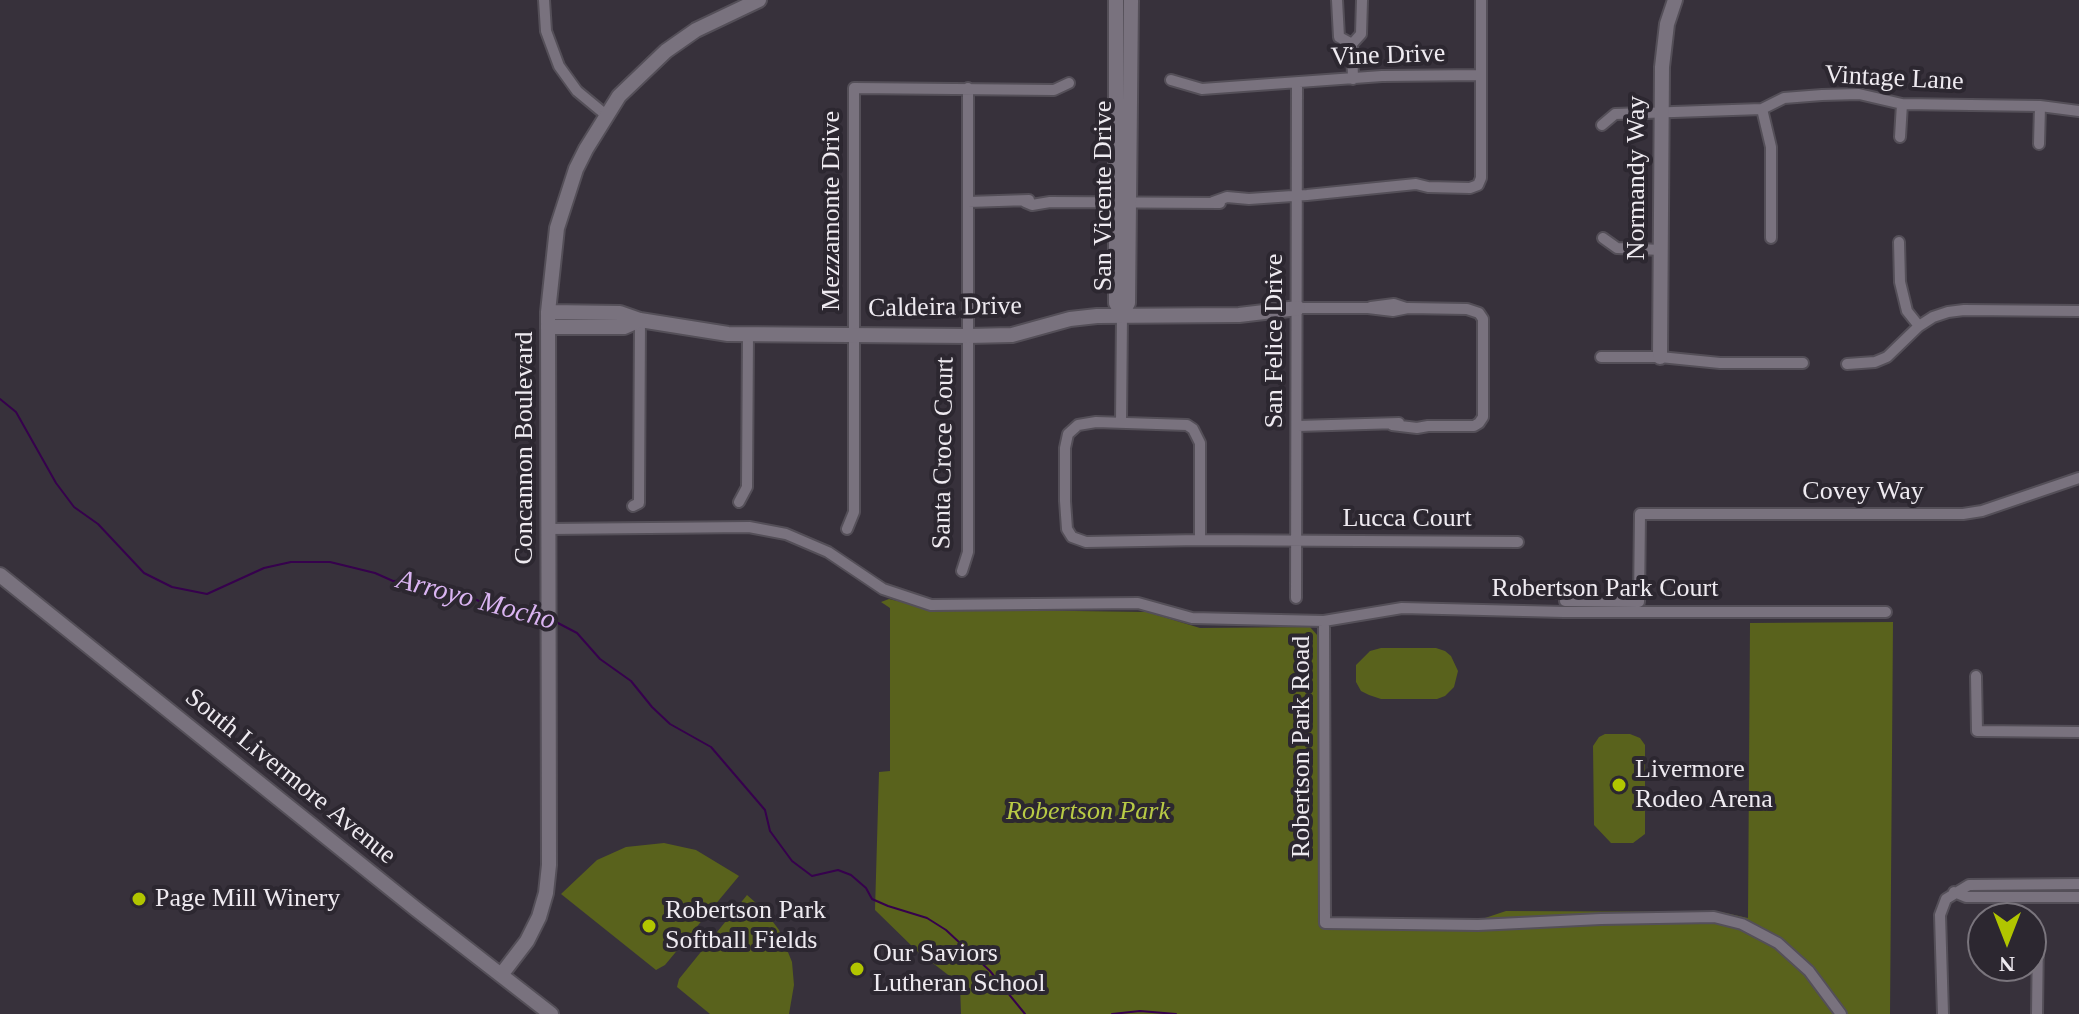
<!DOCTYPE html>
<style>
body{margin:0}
#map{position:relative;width:2079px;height:1014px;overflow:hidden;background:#37313b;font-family:"Times New Roman",serif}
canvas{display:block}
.north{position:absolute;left:1967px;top:902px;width:80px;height:80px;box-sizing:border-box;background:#2c2730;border:2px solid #7a757d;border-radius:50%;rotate:180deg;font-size:22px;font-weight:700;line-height:32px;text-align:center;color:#eeeaf0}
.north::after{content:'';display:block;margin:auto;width:28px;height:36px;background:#b1c500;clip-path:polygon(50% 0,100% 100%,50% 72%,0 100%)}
</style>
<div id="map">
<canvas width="2079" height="1014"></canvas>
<div class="north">N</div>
</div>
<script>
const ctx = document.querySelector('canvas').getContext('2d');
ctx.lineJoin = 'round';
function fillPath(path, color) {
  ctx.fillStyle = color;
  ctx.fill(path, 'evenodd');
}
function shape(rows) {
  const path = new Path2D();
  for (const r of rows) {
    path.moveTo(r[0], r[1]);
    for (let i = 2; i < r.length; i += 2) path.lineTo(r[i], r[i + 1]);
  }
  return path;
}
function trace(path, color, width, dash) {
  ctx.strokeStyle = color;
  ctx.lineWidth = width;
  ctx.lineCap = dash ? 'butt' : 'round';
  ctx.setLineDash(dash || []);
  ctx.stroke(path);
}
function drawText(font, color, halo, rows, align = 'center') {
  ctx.font = font + ' "Times New Roman",serif';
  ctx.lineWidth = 8;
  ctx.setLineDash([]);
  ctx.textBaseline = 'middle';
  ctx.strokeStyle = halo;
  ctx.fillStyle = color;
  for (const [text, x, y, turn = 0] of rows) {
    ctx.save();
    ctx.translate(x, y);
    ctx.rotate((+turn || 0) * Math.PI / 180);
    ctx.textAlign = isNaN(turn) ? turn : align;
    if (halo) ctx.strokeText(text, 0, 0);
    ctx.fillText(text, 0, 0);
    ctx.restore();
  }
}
fillPath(shape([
 [889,599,931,609,1147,612,1200,628,1310,627,1318,636,1319,918,1485,918,1506,911,1721,912,1748,918,1750,623,1893,622,1890,1014,961,1014,960,984,917,951,875,910,879,772,890,771,890,608,881,602],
 [1381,648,1436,648,1445,651,1451,656,1458,671,1454,687,1445,696,1437,699,1381,699,1369,695,1361,691,1356,682,1356,665,1370,651],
 [1605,734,1630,734,1640,738,1645,745,1645,834,1633,843,1611,843,1594,825,1593,746,1599,737],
 [664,843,696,850,739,876,665,965,656,970,561,894,597,860,626,847],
 [747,895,764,910,779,930,792,962,794,985,789,1014,710,1014,677,987,679,979]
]), '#59621c');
trace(shape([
 [0,399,16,412,56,483,74,507,98,524,144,573,172,587,207,594,264,568,291,562,330,562,375,573,393,581,411,580,454,591,494,607,542,618],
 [556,622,577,633,600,659,631,681,652,707,670,724,711,747,765,810,770,831,792,861,812,876,838,870,851,875,866,888,872,899,888,906,927,918,946,930,990,971,1025,1014],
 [1112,1014,1140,1011,1176,1014]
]), '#36014d', 2);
const street = shape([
 [544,0,546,31,559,66,577,91,606,115],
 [1337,0,1339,37,1352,44,1361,34,1362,0],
 [1352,44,1353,79],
 [1171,80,1202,89,1382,76,1481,75],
 [1762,109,1771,147,1771,238],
 [1602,125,1615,114,1762,109,1784,98,1822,95,1859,94,1902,104,2040,106,2079,111],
 [1900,137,1902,104],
 [2039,144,2040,106],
 [968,202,1029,200],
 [1025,202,1032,205,1050,202,1220,203],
 [1213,202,1227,197,1249,199,1307,195,1416,184,1428,187,1470,188,1478,185,1481,178,1481,0],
 [1603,238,1617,248,1661,250],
 [1899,242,1900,282,1907,311,1919,326],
 [1371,307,1394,304,1406,308],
 [1298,308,1368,308,1393,311,1408,308,1467,309,1479,313,1483,319,1483,417,1479,423,1474,426,1428,426,1417,428,1392,425],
 [1601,357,1660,357,1720,363,1803,363],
 [1847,364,1875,362,1887,357,1919,326,1933,317,1948,312,1964,310,2079,311],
 [1121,423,1122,314],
 [1298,426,1399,423],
 [739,502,747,487,748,334],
 [633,506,639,503,640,320],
 [549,529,749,527,786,534,828,552,883,589,931,605,1138,603,1192,618,1324,621,1402,608,1564,612,1886,612],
 [847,529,854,512,854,88,1054,90,1069,83],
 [1200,540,1086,542,1072,537,1067,529,1065,501,1065,448,1068,434,1078,425,1096,422,1187,425,1193,429,1200,443,1200,540,1518,542],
 [962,571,968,552,968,88],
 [1296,598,1297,83],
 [1565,601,1639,602,1640,514,1963,514,1982,511,2079,478],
 [1324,621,1325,923,1478,925,1601,919,1714,917,1742,924,1778,943,1809,971,1841,1014],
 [1976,676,1977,731,2079,732],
 [1954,892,1966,897,2079,897],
 [1943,1014,1940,915,1946,899,1969,885,2079,884],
 [2037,1014,2038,936]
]);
const secondary = shape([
 [1116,0,1116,303,1122,314],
 [548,312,620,313,640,320,728,334,968,336,1012,335,1070,319,1097,316,1239,315,1298,308],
 [1122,314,1128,303,1131,0],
 [548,327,624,327,640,320],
 [1660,357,1662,67,1667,24,1675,0],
 [0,575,416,909,551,1014],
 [501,975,527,941,539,917,546,893,549,865,548,312,557,228,576,169,586,149,619,96,666,51,696,30,759,0]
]);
trace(street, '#544f58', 14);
trace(secondary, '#544f58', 18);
trace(street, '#79727e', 10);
trace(secondary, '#79727e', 14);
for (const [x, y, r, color] of [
 [1619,785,8,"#b1c500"],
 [139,899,8,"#b1c500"],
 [649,926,8,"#b1c500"],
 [857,969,8,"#b1c500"]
]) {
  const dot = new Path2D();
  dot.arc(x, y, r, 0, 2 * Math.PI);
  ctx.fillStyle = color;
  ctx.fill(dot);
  trace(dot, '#2c2730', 3);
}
drawText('26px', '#eeeaf0', '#2c2730', [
 ["Vine Drive",1388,56,-2],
 ["Vintage Lane",1894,79,3],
 ["Normandy Way",1637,178,-90],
 ["San Vicente Drive",1104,196,-90],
 ["Mezzamonte Drive",832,211,-90],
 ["Caldeira Drive",945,308,-1],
 ["San Felice Drive",1275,341,-90],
 ["Concannon Boulevard",525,448,-90],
 ["Santa Croce Court",944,453,-89],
 ["Covey Way",1863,492],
 ["Lucca Court",1407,519],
 ["Robertson Park Court",1605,589],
 ["Robertson Park Road",1302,747,-90],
 ["South Livermore Avenue",290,777,39]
]);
drawText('26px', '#eeeaf0', '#2c2730', [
 ["Livermore",1635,770],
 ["Rodeo Arena",1635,800],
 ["Page Mill Winery",155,899],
 ["Robertson Park",665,911],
 ["Softball Fields",665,941],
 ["Our Saviors",873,954],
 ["Lutheran School",873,984]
], 'left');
drawText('italic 26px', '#b8ca45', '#2c2730', [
 ["Robertson Park",1088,812]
]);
drawText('italic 28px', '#dab4f2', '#2c2730', [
 ["Arroyo Mocho",476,601,15]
]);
</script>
